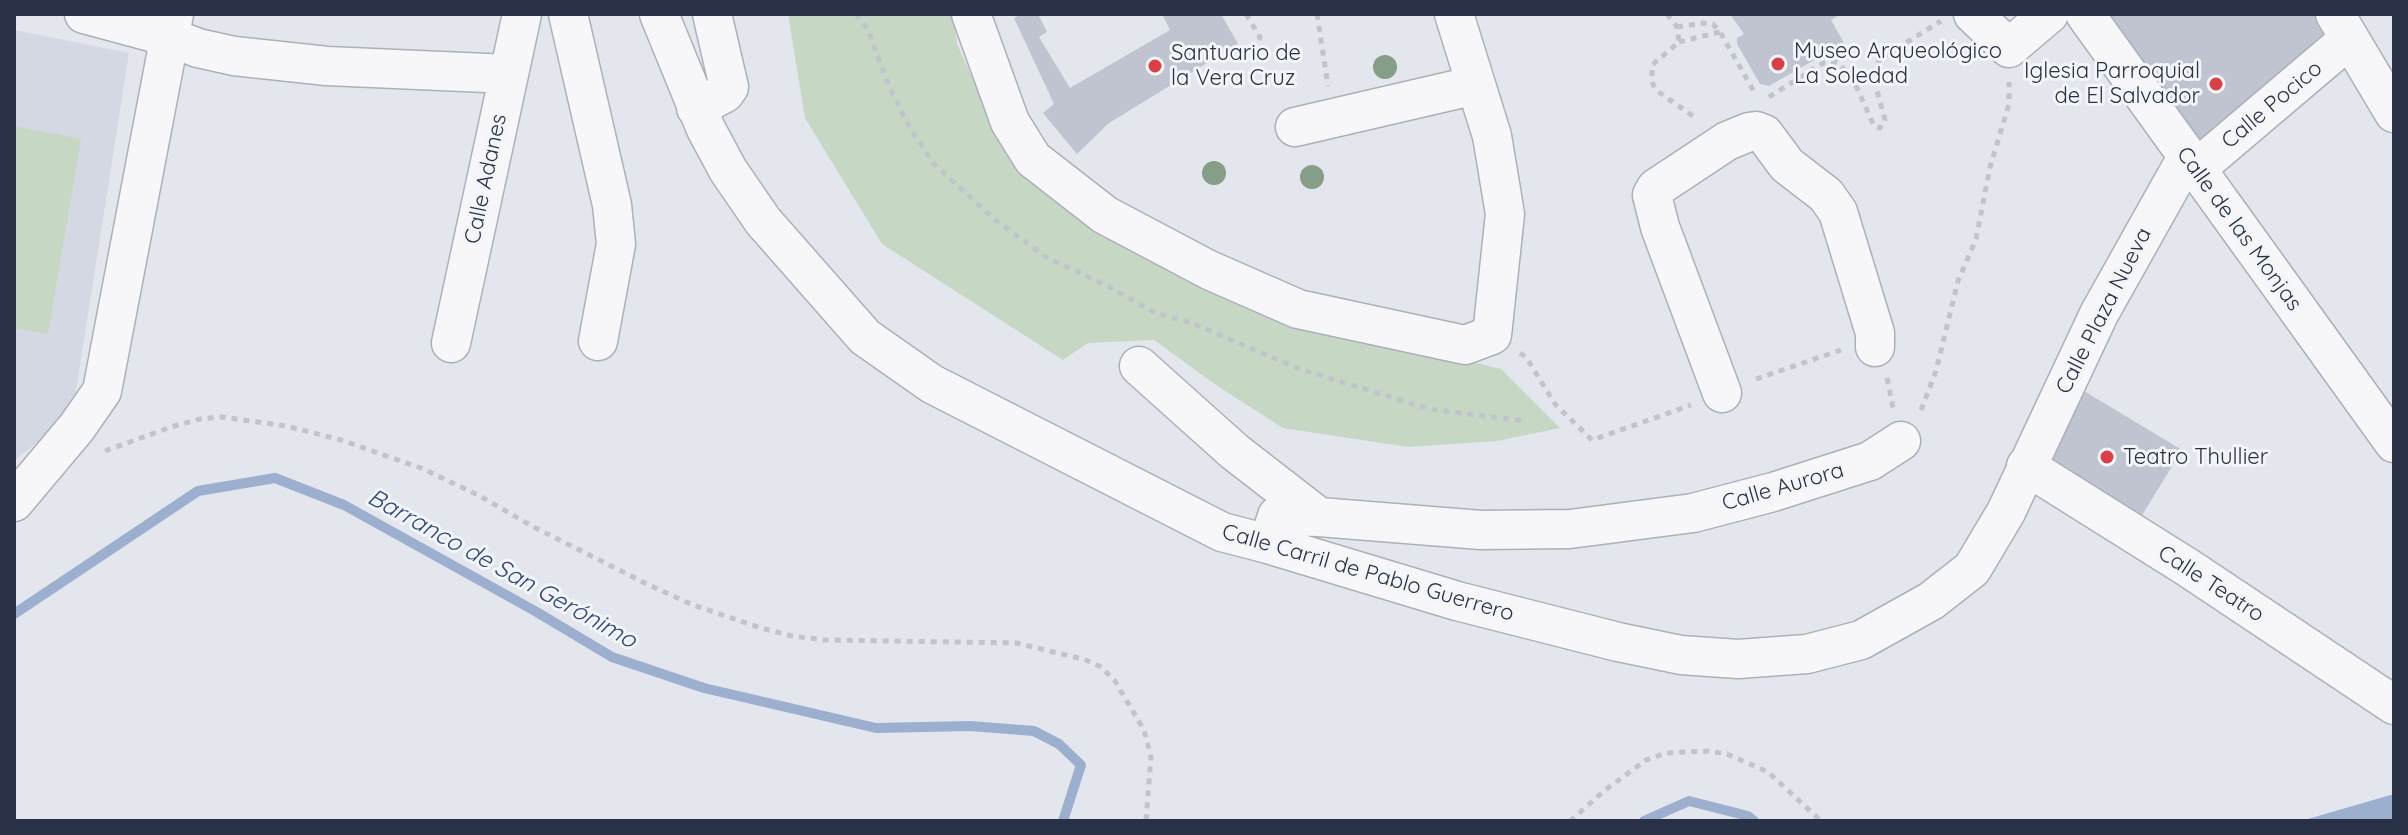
<!DOCTYPE html>
<meta charset="utf-8">
<style>
body{margin:0}
#map{position:relative;width:2408px;height:835px;overflow:hidden;background:#e3e6ec;font-family:Quicksand,sans-serif}
canvas{display:block}
.frame{position:absolute;inset:0;border:16px solid #293147;pointer-events:none}
</style>
<div id="map">
<canvas width="2408" height="835"></canvas>
<div class="frame"></div>
</div>
<script>
const ctx = document.querySelector('canvas').getContext('2d');
ctx.lineJoin = 'round';
function fillPath(path, color) {
  ctx.fillStyle = color;
  ctx.fill(path, 'evenodd');
}
function shape(rows) {
  const path = new Path2D();
  for (const r of rows) {
    path.moveTo(r[0], r[1]);
    for (let i = 2; i < r.length; i += 2) path.lineTo(r[i], r[i + 1]);
  }
  return path;
}
function trace(path, color, width, dash) {
  ctx.strokeStyle = color;
  ctx.lineWidth = width;
  ctx.lineCap = dash ? 'butt' : 'round';
  ctx.setLineDash(dash || []);
  ctx.stroke(path);
}
function drawText(font, color, halo, rows, align = 'center') {
  ctx.font = font + ' Quicksand,sans-serif';
  ctx.lineWidth = 6;
  ctx.setLineDash([]);
  ctx.textBaseline = 'middle';
  ctx.strokeStyle = halo;
  ctx.fillStyle = color;
  for (const [text, x, y, turn = 0] of rows) {
    ctx.save();
    ctx.translate(x, y);
    ctx.rotate((+turn || 0) * Math.PI / 180);
    ctx.textAlign = isNaN(turn) ? turn : align;
    if (halo) ctx.strokeText(text, 0, 0);
    ctx.fillText(text, 0, 0);
    ctx.restore();
  }
}
fillPath(shape([
 [14,30,129,53,75,397,56,427,14,461]
]), '#d4d8e2');
fillPath(shape([
 [788,14,954,14,957,44,1005,150,1083,213,1398,344,1501,369,1560,428,1497,441,1408,447,1283,428,1216,385,1154,340,1088,343,1063,360,882,244,805,118],
 [14,126,81,139,48,334,14,328]
]), '#c6d7c4');
fillPath(shape([
 [2394,794,2394,821,2301,821]
]), '#9cafcf');
trace(shape([
 [14,614,198,491,275,478,344,505,535,611,612,657,704,688,876,728,970,726,1034,731,1059,744,1081,765,1063,821],
 [1644,821,1689,801,1748,816,1754,821]
]), '#9cafcf', 10);
fillPath(shape([
 [1022,14,1038,14,1047,32,1039,37,1070,88,1170,30,1162,14,1221,14,1238,44,1109,123,1077,154,1043,113,1054,104,1014,18],
 [1730,14,1841,14,1831,20,1844,43,1769,86,1760,84,1737,44,1737,38,1744,34],
 [2089,14,2324,14,2329,20,2320,28,2329,40,2200,154],
 [2079,388,2182,450,2136,525,2032,463]
]), '#c0c4d0');
const minor = shape([
 [84,14,169,37,198,48,234,56,327,66,509,74],
 [568,14,612,205,616,244,598,341],
 [659,14,706,129,728,170,763,221,865,337,932,384,1222,532,1268,544,1457,601,1618,642,1681,655,1738,659,1807,654,1861,640,1931,601,1972,569,2006,512,2099,314,2187,157],
 [971,14,1010,122,1033,159,1105,215,1209,270,1298,309,1465,345,1492,335,1505,214,1492,136,1454,14],
 [1973,14,2009,48,2049,14],
 [2085,14,2394,443],
 [2335,14,2394,113],
 [696,108,725,93,729,87,712,14],
 [1295,127,1476,85],
 [2196,169,2348,40],
 [451,343,522,14],
 [1139,366,1235,452,1319,517],
 [1722,393,1660,227,1652,195,1656,188,1727,141,1749,132,1756,131,1764,134,1787,165,1826,195,1838,212,1875,333,1875,347],
 [2026,466,2187,567,2394,705],
 [14,502,77,427,102,391,174,14],
 [1268,544,1277,516,1319,517,1481,530,1570,529,1693,513,1773,492,1870,461,1901,441]
]);
trace(minor, '#abb0ba', 41);
trace(shape([
 [856,14,868,30,890,89,911,130,933,163,994,219,1046,257,1106,285,1155,313,1189,322,1297,368,1429,409,1525,421],
 [1246,14,1260,37,1255,52],
 [1317,14,1328,86],
 [1667,14,1677,27,1679,42,1652,65,1652,82,1656,90,1697,119],
 [1677,27,1703,23,1713,24,1720,32,1756,95],
 [1679,42,1720,32],
 [1769,97,1823,63,1837,62,1853,79,1874,126,1880,128,1885,120,1873,76,1874,68,1880,59,1941,21],
 [1520,353,1526,357,1555,404,1592,440,1691,405],
 [1887,378,1893,408],
 [1756,379,1841,350],
 [1921,410,1936,371,1958,281,1976,239,1990,167,2009,104,2009,82],
 [105,451,171,427,200,419,222,417,286,426,341,440,421,468,478,495,530,525,649,585,693,605,761,628,792,636,824,640,1017,643,1086,660,1101,667,1115,681,1144,730,1151,757,1146,821],
 [1570,821,1604,791,1646,760,1666,753,1707,751,1727,754,1768,772,1821,821]
]), '#c1c4cb', 5, [6, 6]);
trace(minor, '#f7f7fa', 38);
ctx.fillStyle = '#869e87';
for (const [x, y] of [
 [1385,67],
 [1214,173],
 [1312,177]
]) {
  ctx.beginPath();
  ctx.arc(x, y, 12, 0, 2 * Math.PI);
  ctx.fill();
}
for (const [x, y, r, color] of [
 [1778,64,8,"#da3f46"],
 [1155,66,8,"#da3f46"],
 [2216,84,8,"#da3f46"],
 [2107,457,8,"#da3f46"]
]) {
  const dot = new Path2D();
  dot.arc(x, y, r, 0, 2 * Math.PI);
  ctx.fillStyle = color;
  ctx.fill(dot);
  trace(dot, '#f3f5f9', 3);
}
drawText('22px', '#293147', '#f3f5f9', [
 ["Museo Arqueológico",1794,51],
 ["La Soledad",1794,76],
 ["Santuario de",1171,53],
 ["la Vera Cruz",1171,78],
 ["Iglesia Parroquial",2200,71,"right"],
 ["de El Salvador",2200,96,"right"],
 ["Teatro Thullier",2123,457]
], 'left');
drawText('22px', '#293147', '#f3f5f9', [
 ["Calle Pocico",2272,105,-40],
 ["Calle Adanes",486,179,-78],
 ["Calle de las Monjas",2239,229,54],
 ["Calle Plaza Nueva",2104,311,-63],
 ["Calle Aurora",1783,487,-16],
 ["Calle Carril de Pablo Guerrero",1368,573,16],
 ["Calle Teatro",2211,584,33]
]);
drawText('italic 24px', '#2f4a7f', '#f3f5f9', [
 ["Barranco de San Gerónimo",502,569,29]
]);
</script>
